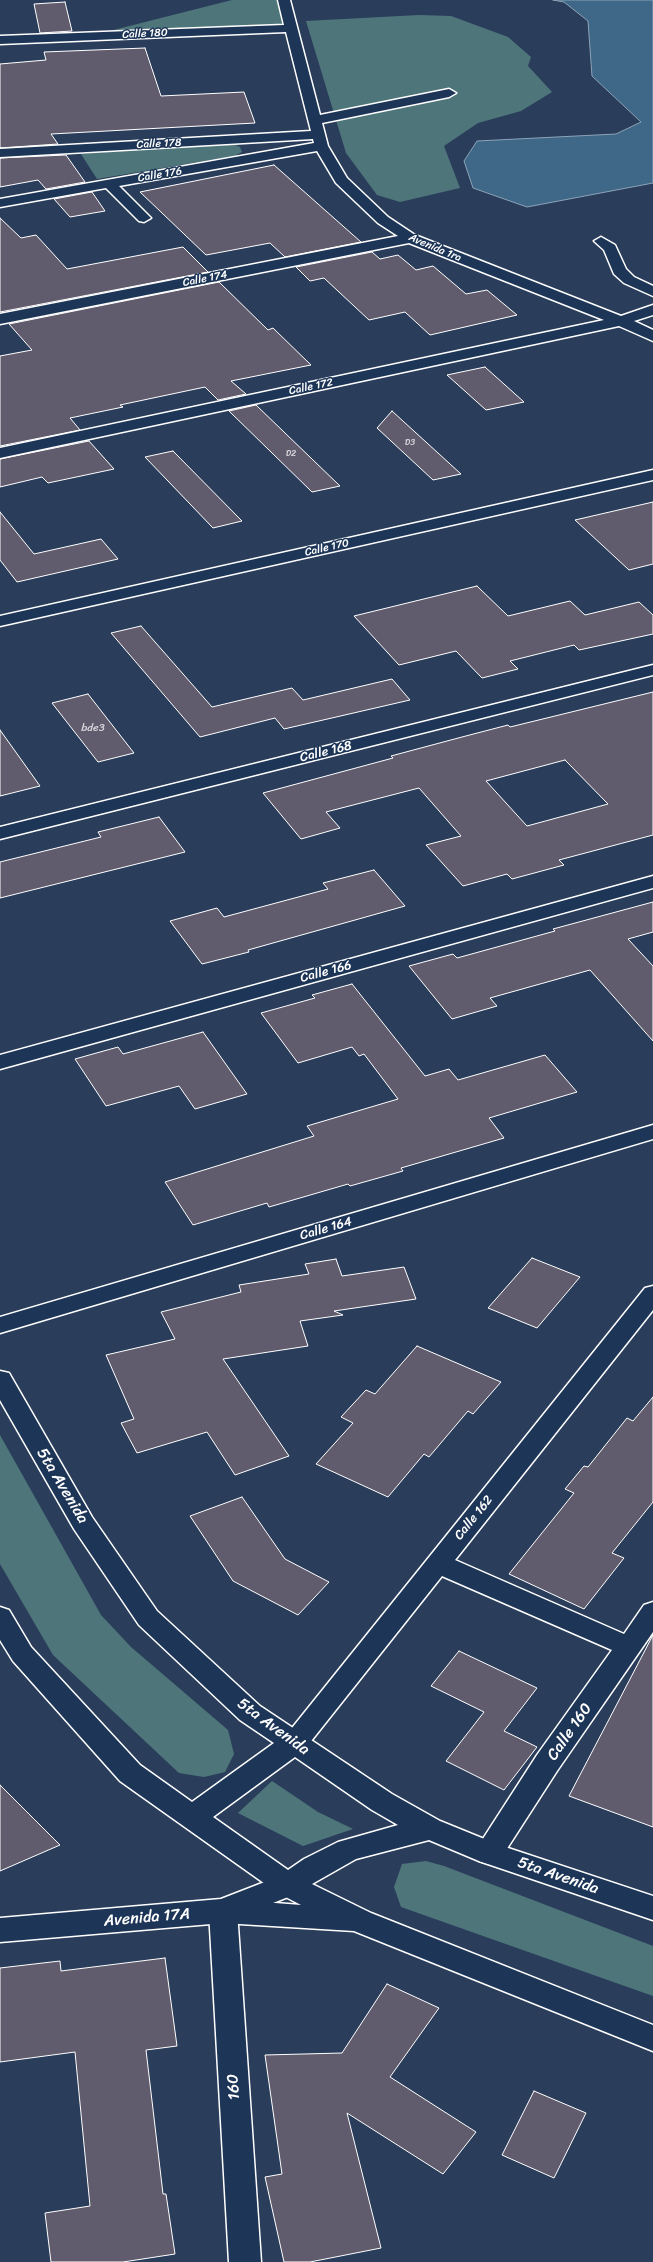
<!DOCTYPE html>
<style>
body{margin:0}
canvas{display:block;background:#2a3d5b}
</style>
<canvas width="653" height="2262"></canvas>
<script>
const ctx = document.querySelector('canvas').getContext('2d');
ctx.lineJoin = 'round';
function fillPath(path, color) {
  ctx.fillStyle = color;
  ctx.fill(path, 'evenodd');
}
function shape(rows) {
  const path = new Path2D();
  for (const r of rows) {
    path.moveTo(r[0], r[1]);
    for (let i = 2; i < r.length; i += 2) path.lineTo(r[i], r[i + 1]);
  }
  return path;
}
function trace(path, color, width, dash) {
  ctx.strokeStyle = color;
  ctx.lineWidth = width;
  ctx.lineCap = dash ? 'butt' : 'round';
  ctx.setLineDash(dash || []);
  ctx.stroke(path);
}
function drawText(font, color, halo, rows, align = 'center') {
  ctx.font = font + ' Sriracha,sans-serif';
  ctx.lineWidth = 3;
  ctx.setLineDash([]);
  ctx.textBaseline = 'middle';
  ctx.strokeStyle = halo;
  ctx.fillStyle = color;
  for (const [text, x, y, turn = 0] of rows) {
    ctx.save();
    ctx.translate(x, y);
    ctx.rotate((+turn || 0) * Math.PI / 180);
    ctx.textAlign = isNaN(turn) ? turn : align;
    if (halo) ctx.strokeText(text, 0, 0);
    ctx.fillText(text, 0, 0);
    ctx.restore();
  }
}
fillPath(shape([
 [232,0,284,0,291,27,90,36],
 [419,15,451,16,508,37,531,57,528,66,552,92,521,111,478,123,444,146,460,188,400,202,377,195,346,153,306,21],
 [218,143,233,144,240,147,242,152,234,156,97,179,81,154],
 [0,1435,101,1615,131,1647,228,1730,234,1754,225,1772,204,1777,179,1773,53,1655,0,1564],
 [272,1781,318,1812,353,1829,303,1846,238,1813],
 [426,1861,444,1866,653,1946,653,1996,401,1907,394,1887,402,1864]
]), '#4e767a');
const water = shape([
 [553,0,653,0,653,183,527,207,473,188,464,161,477,141,616,134,641,122,592,76,588,21,564,2,553,0]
]);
fillPath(water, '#3f6787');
trace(water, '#8ca4b7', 1);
const building = shape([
 [65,2,72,31,40,33,34,4,65,2],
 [145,48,161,96,244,92,255,123,51,134,58,144,0,148,0,64,46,60,44,52,145,48],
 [66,155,85,182,46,189,38,180,0,187,0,158,66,155],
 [274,165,361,242,285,257,270,243,206,255,140,192,274,165],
 [92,192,105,211,70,217,54,199,92,192],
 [0,218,21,238,36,235,67,269,183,247,208,272,0,312,0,218],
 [372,252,380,259,398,255,416,270,433,266,466,294,487,290,517,315,430,335,405,312,369,320,324,278,310,281,296,267,372,252],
 [219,282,268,330,273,328,311,365,231,381,246,394,218,400,205,387,120,405,123,407,70,418,80,430,0,446,0,356,32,350,9,324,219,282],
 [485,367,524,402,486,410,447,375,485,367],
 [256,405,340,486,312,492,229,411,256,405],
 [392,411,461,474,433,480,377,428,392,411],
 [89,441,114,469,48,483,42,477,0,487,0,459,89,441],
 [173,451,242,521,213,528,145,457,173,451],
 [653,502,653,564,629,570,575,520,653,502],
 [0,512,34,554,101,539,118,559,17,582,0,560,0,512],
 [477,586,508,616,570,601,585,615,639,602,653,615,653,634,579,650,574,645,510,661,518,669,482,678,456,651,399,665,354,616,477,586],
 [141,626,212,707,292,688,303,700,392,679,410,700,284,729,275,718,200,737,111,633,141,626],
 [653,692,653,835,559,860,564,865,512,879,507,874,463,886,426,845,461,836,419,788,326,812,340,828,301,839,263,793,393,758,391,756,462,737,508,725,510,727,653,692],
 [565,760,608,804,527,826,486,781,565,760],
 [88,694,134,753,98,762,52,703,88,694],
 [0,730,40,786,0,796,0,730],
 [159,817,185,852,0,898,0,862,101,837,98,832,159,817],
 [374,870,405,906,248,950,249,952,202,964,170,921,217,908,224,917,328,889,323,883,374,870],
 [653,902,653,932,628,939,653,966,653,1041,590,970,490,998,497,1006,452,1019,409,966,453,954,457,958,555,931,553,929,653,902],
 [352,984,425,1076,449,1069,458,1080,545,1055,577,1092,489,1118,504,1138,401,1168,403,1171,350,1186,348,1184,269,1207,267,1203,193,1225,165,1182,314,1136,307,1126,398,1099,364,1054,359,1056,352,1047,298,1063,261,1013,315,998,312,995,352,984],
 [203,1032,247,1094,195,1109,179,1086,106,1106,75,1059,118,1047,123,1054,203,1032],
 [532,1258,580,1277,537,1328,488,1308,532,1258],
 [336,1259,342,1276,404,1267,416,1299,334,1311,343,1315,300,1321,308,1346,223,1359,289,1456,235,1475,207,1432,137,1453,121,1423,134,1419,106,1355,175,1339,161,1312,241,1292,239,1285,309,1274,305,1264,336,1259],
 [417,1346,501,1382,473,1414,468,1411,429,1457,424,1454,388,1497,316,1464,353,1423,341,1417,366,1390,375,1394,417,1346],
 [653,1397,653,1502,612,1553,624,1558,584,1609,509,1574,574,1493,565,1489,584,1466,588,1467,627,1418,633,1421,653,1397],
 [242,1497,285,1559,329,1582,298,1615,233,1581,190,1516,242,1497],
 [653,1635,653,1827,569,1796,653,1635],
 [459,1651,537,1688,504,1731,537,1747,504,1790,446,1761,484,1712,431,1686,459,1651],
 [0,1785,60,1845,0,1871,0,1785],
 [165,1958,177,2046,146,2050,163,2194,166,2194,175,2254,123,2262,51,2262,45,2213,90,2206,75,2052,0,2062,0,1968,60,1961,61,1971,165,1958],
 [387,1984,439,2008,390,2077,476,2132,443,2174,347,2113,381,2248,310,2262,284,2262,265,2177,282,2174,265,2055,342,2053,387,1984],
 [534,2091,586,2113,554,2178,502,2155,534,2091]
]);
fillPath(building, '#605c6d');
trace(building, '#fff', 1);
const minor = shape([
 [278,0,290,0,320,115,449,89,456,93,449,97,322,123,328,146,347,178,388,217,415,235,621,316,653,305,653,315,634,321,653,330,653,341,619,326,0,458,0,448,604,320,409,243,0,324,0,314,398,236,378,223,336,183,317,151,119,186,151,218,144,222,139,221,106,188,0,207,0,199,314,143,313,139,0,157,0,149,311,131,286,32,0,44,0,36,284,25,278,0],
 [601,237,615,245,626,269,634,277,653,286,653,296,624,283,614,274,604,250,594,241,601,237],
 [653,470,653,480,0,626,0,616,653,470],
 [653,665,653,675,0,839,0,827,653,665],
 [653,876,653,888,0,1069,0,1055,653,876],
 [653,1125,653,1139,0,1333,0,1317,653,1125],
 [653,1286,653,1310,455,1560,624,1634,644,1605,653,1602,653,1632,557,1771,499,1861,489,1864,479,1861,475,1853,479,1845,537,1755,612,1650,442,1576,304,1750,294,1754,284,1750,280,1743,645,1288,653,1286],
 [223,1899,233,1903,237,1911,261,2262,229,2262,209,1911,213,1903,223,1899]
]);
const major = shape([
 [288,1873,298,1877,302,1885,298,1893,223,1923,0,1942,0,1918,221,1899,288,1873]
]);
const highway = shape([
 [0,1371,9,1373,92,1517,157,1611,260,1706,392,1794,440,1821,499,1845,653,1896,653,1920,479,1861,429,1840,356,1859,312,1884,371,1913,653,2025,653,2051,354,1931,223,1923,213,1919,209,1911,213,1903,223,1899,301,1905,278,1893,120,1781,13,1661,0,1640,0,1607,9,1610,31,1647,140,1765,192,1802,274,1743,240,1720,139,1625,74,1529,0,1400,0,1371],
 [295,1757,372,1810,398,1825,338,1842,304,1859,288,1870,213,1817,295,1757]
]);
trace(minor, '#fff', 3);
trace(major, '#fff', 3);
trace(highway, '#fff', 3);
fillPath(minor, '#1d3557');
fillPath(major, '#1d3557');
fillPath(highway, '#1d3557');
drawText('9px', '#d7d6da', null, [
 ["D3",410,443],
 ["D2",291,454]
]);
drawText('11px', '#fff', '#1d3557', [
 ["Calle 180",145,34,-3],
 ["Calle 178",159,144,-3],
 ["Calle 176",160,175,-10],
 ["Avenida 1ra",435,248,23],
 ["Calle 174",205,279,-11],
 ["Calle 172",311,387,-12],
 ["Calle 170",327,548,-13]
]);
drawText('11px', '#d7d6da', null, [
 ["bde3",93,728]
]);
drawText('13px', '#fff', '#1d3557', [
 ["Calle 168",326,752,-14],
 ["Calle 166",326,972,-15],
 ["Calle 164",326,1229,-16],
 ["Calle 162",474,1518,-51]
]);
drawText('16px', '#fff', '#1d3557', [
 ["5ta Avenida",62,1486,59],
 ["5ta Avenida",273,1727,36],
 ["Calle 160",570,1732,-55],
 ["5ta Avenida",558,1876,19],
 ["Avenida 17A",147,1918,-5],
 ["160",234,2087,-94]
]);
</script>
